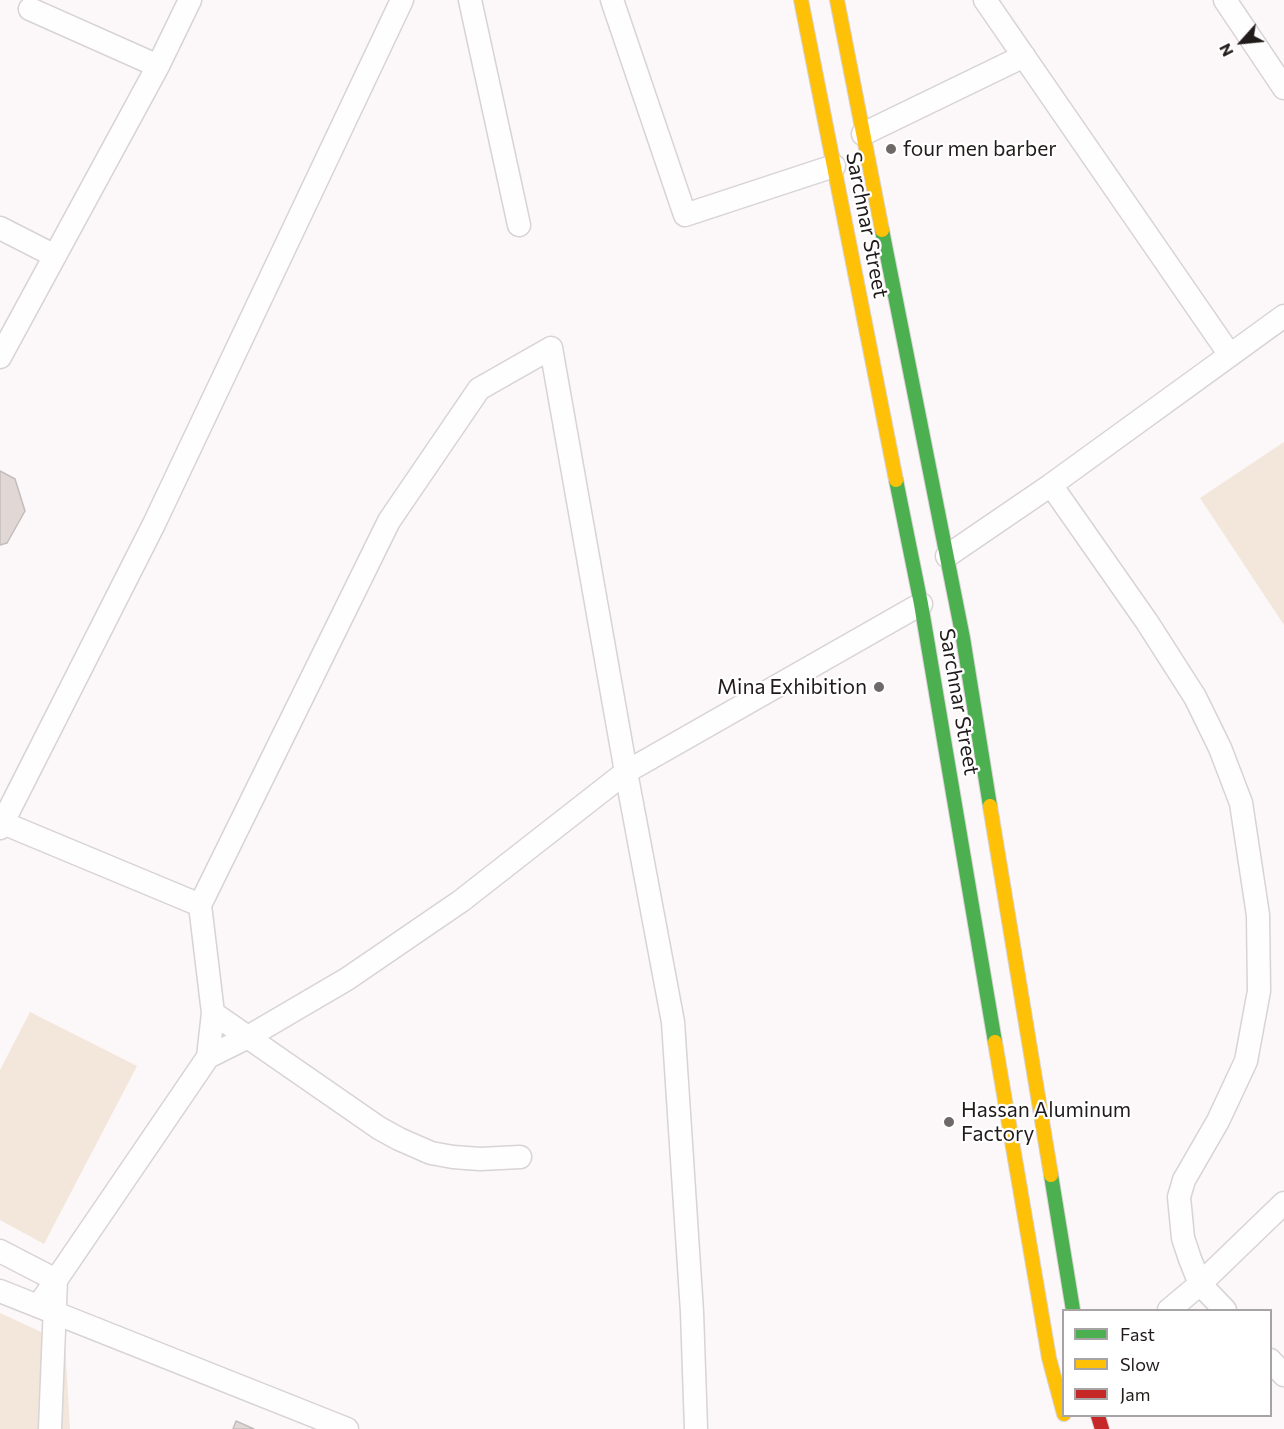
<!DOCTYPE html>
<style>
body{margin:0}
#map{position:relative;width:1284px;height:1429px;overflow:hidden;background:#fcf7f8;font-family:Commissioner,sans-serif}
canvas{display:block}
.legend{position:absolute;left:1062px;top:1309px;width:210px;height:108px;box-sizing:border-box;background:#fff;border:2px solid #a6a4a4;margin:0;padding:8px 10px;list-style:none;font-size:18px;color:#211b1b}
.legend li{display:flex;align-items:center;gap:12px;height:30px}
.legend b{width:30px;border:2px solid #a6a4a4}
.north{position:absolute;left:1212px;top:12px;width:60px;height:60px;-webkit-text-stroke:4px #fff;paint-order:stroke;rotate:243deg;font-size:16px;font-weight:700;line-height:24px;text-align:center;color:#211b1b}
.north::after{content:'';display:block;margin:auto;width:21px;height:27px;background:#211b1b;clip-path:polygon(50% 0,100% 100%,50% 72%,0 100%)}
</style>
<div id="map">
<canvas width="1284" height="1429"></canvas>
<ul class="legend">
<li><b style="height:8px;background:#4caf50"></b>Fast</li>
<li><b style="height:8px;background:#ffc107"></b>Slow</li>
<li><b style="height:8px;background:#c62828"></b>Jam</li>
</ul>
<div class="north">N</div>
</div>
<script>
const ctx = document.querySelector('canvas').getContext('2d');
ctx.lineJoin = 'round';
function fillPath(path, color) {
  ctx.fillStyle = color;
  ctx.fill(path, 'evenodd');
}
function shape(rows) {
  const path = new Path2D();
  for (const r of rows) {
    path.moveTo(r[0], r[1]);
    for (let i = 2; i < r.length; i += 2) path.lineTo(r[i], r[i + 1]);
  }
  return path;
}
function trace(path, color, width, dash) {
  ctx.strokeStyle = color;
  ctx.lineWidth = width;
  ctx.lineCap = dash ? 'butt' : 'round';
  ctx.setLineDash(dash || []);
  ctx.stroke(path);
}
function drawText(font, color, halo, rows, align = 'center') {
  ctx.font = font + ' Commissioner,sans-serif';
  ctx.lineWidth = 4.5;
  ctx.setLineDash([]);
  ctx.textBaseline = 'middle';
  ctx.strokeStyle = halo;
  ctx.fillStyle = color;
  for (const [text, x, y, turn = 0] of rows) {
    ctx.save();
    ctx.translate(x, y);
    ctx.rotate((+turn || 0) * Math.PI / 180);
    ctx.textAlign = isNaN(turn) ? turn : align;
    if (halo) ctx.strokeText(text, 0, 0);
    ctx.fillText(text, 0, 0);
    ctx.restore();
  }
}
fillPath(shape([
 [1284,442,1284,625,1200,498],
 [30,1012,137,1066,44,1244,0,1220,0,1070],
 [0,1313,65,1343,70,1429,0,1429]
]), '#f2e7da');
const building = shape([
 [0,471,15,479,25,511,7,543,0,545,0,471],
 [236,1421,254,1429,233,1429,236,1421]
]);
fillPath(building, '#e1d8d5');
trace(building, '#c2bdbc', 1.5);
const street = shape([
 [470,0,519,225],
 [612,0,685,215,834,166],
 [985,0,1230,355],
 [1225,0,1284,88],
 [30,9,158,66],
 [863,134,1024,56],
 [0,228,55,256],
 [0,357,158,66,190,0],
 [1051,485,1147,622,1195,697,1220,748,1241,803,1258,915,1259,991,1246,1061,1218,1121,1184,1180,1179,1197,1183,1238,1190,1259,1200,1284,1225,1310],
 [947,556,1051,485,1284,316],
 [3,823,200,905],
 [0,828,154,524,402,0],
 [213,1013,379,1128,399,1139,431,1153,453,1157,480,1159,520,1157],
 [208,1057,248,1037,347,979,461,901,626,772,921,604],
 [0,1251,56,1280,50,1429],
 [0,1291,347,1429],
 [39,1305,208,1057,213,1013,200,905,389,521,479,389,551,348,626,772,673,1022,692,1312,696,1429],
 [1169,1310,1200,1284,1284,1203],
 [1270,1360,1284,1375]
]);
const fast = shape([
 [882,230,963,638,990,806],
 [896,480,921,604,995,1042],
 [1051,1175,1073,1310]
]);
const slow = shape([
 [801,0,896,480],
 [837,0,882,230],
 [990,806,1051,1175],
 [995,1042,1049,1358,1064,1414]
]);
const jam = shape([
 [1098,1416,1102,1429]
]);
trace(street, '#d8d3d4', 25);
trace(fast, '#d8d3d4', 16);
trace(slow, '#d8d3d4', 16);
trace(jam, '#d8d3d4', 16);
trace(street, '#fffefe', 22);
trace(fast, '#4caf50', 14);
trace(slow, '#ffc107', 14);
trace(jam, '#c62828', 14);
for (const [x, y, r, color] of [
 [891,149,6,"#6e6868"],
 [879,687,6,"#6e6868"],
 [949,1122,6,"#6e6868"]
]) {
  const dot = new Path2D();
  dot.arc(x, y, r, 0, 2 * Math.PI);
  ctx.fillStyle = color;
  ctx.fill(dot);
  trace(dot, '#fff', 2);
}
drawText('21px', '#211b1b', '#fff', [
 ["four men barber",903,149],
 ["Mina Exhibition",867,687,"right"],
 ["Hassan Aluminum",961,1110],
 ["Factory",961,1134]
], 'left');
drawText('21px', '#211b1b', '#fff', [
 ["Sarchnar Street",867,225,79],
 ["Sarchnar Street",959,702,80]
]);
</script>
